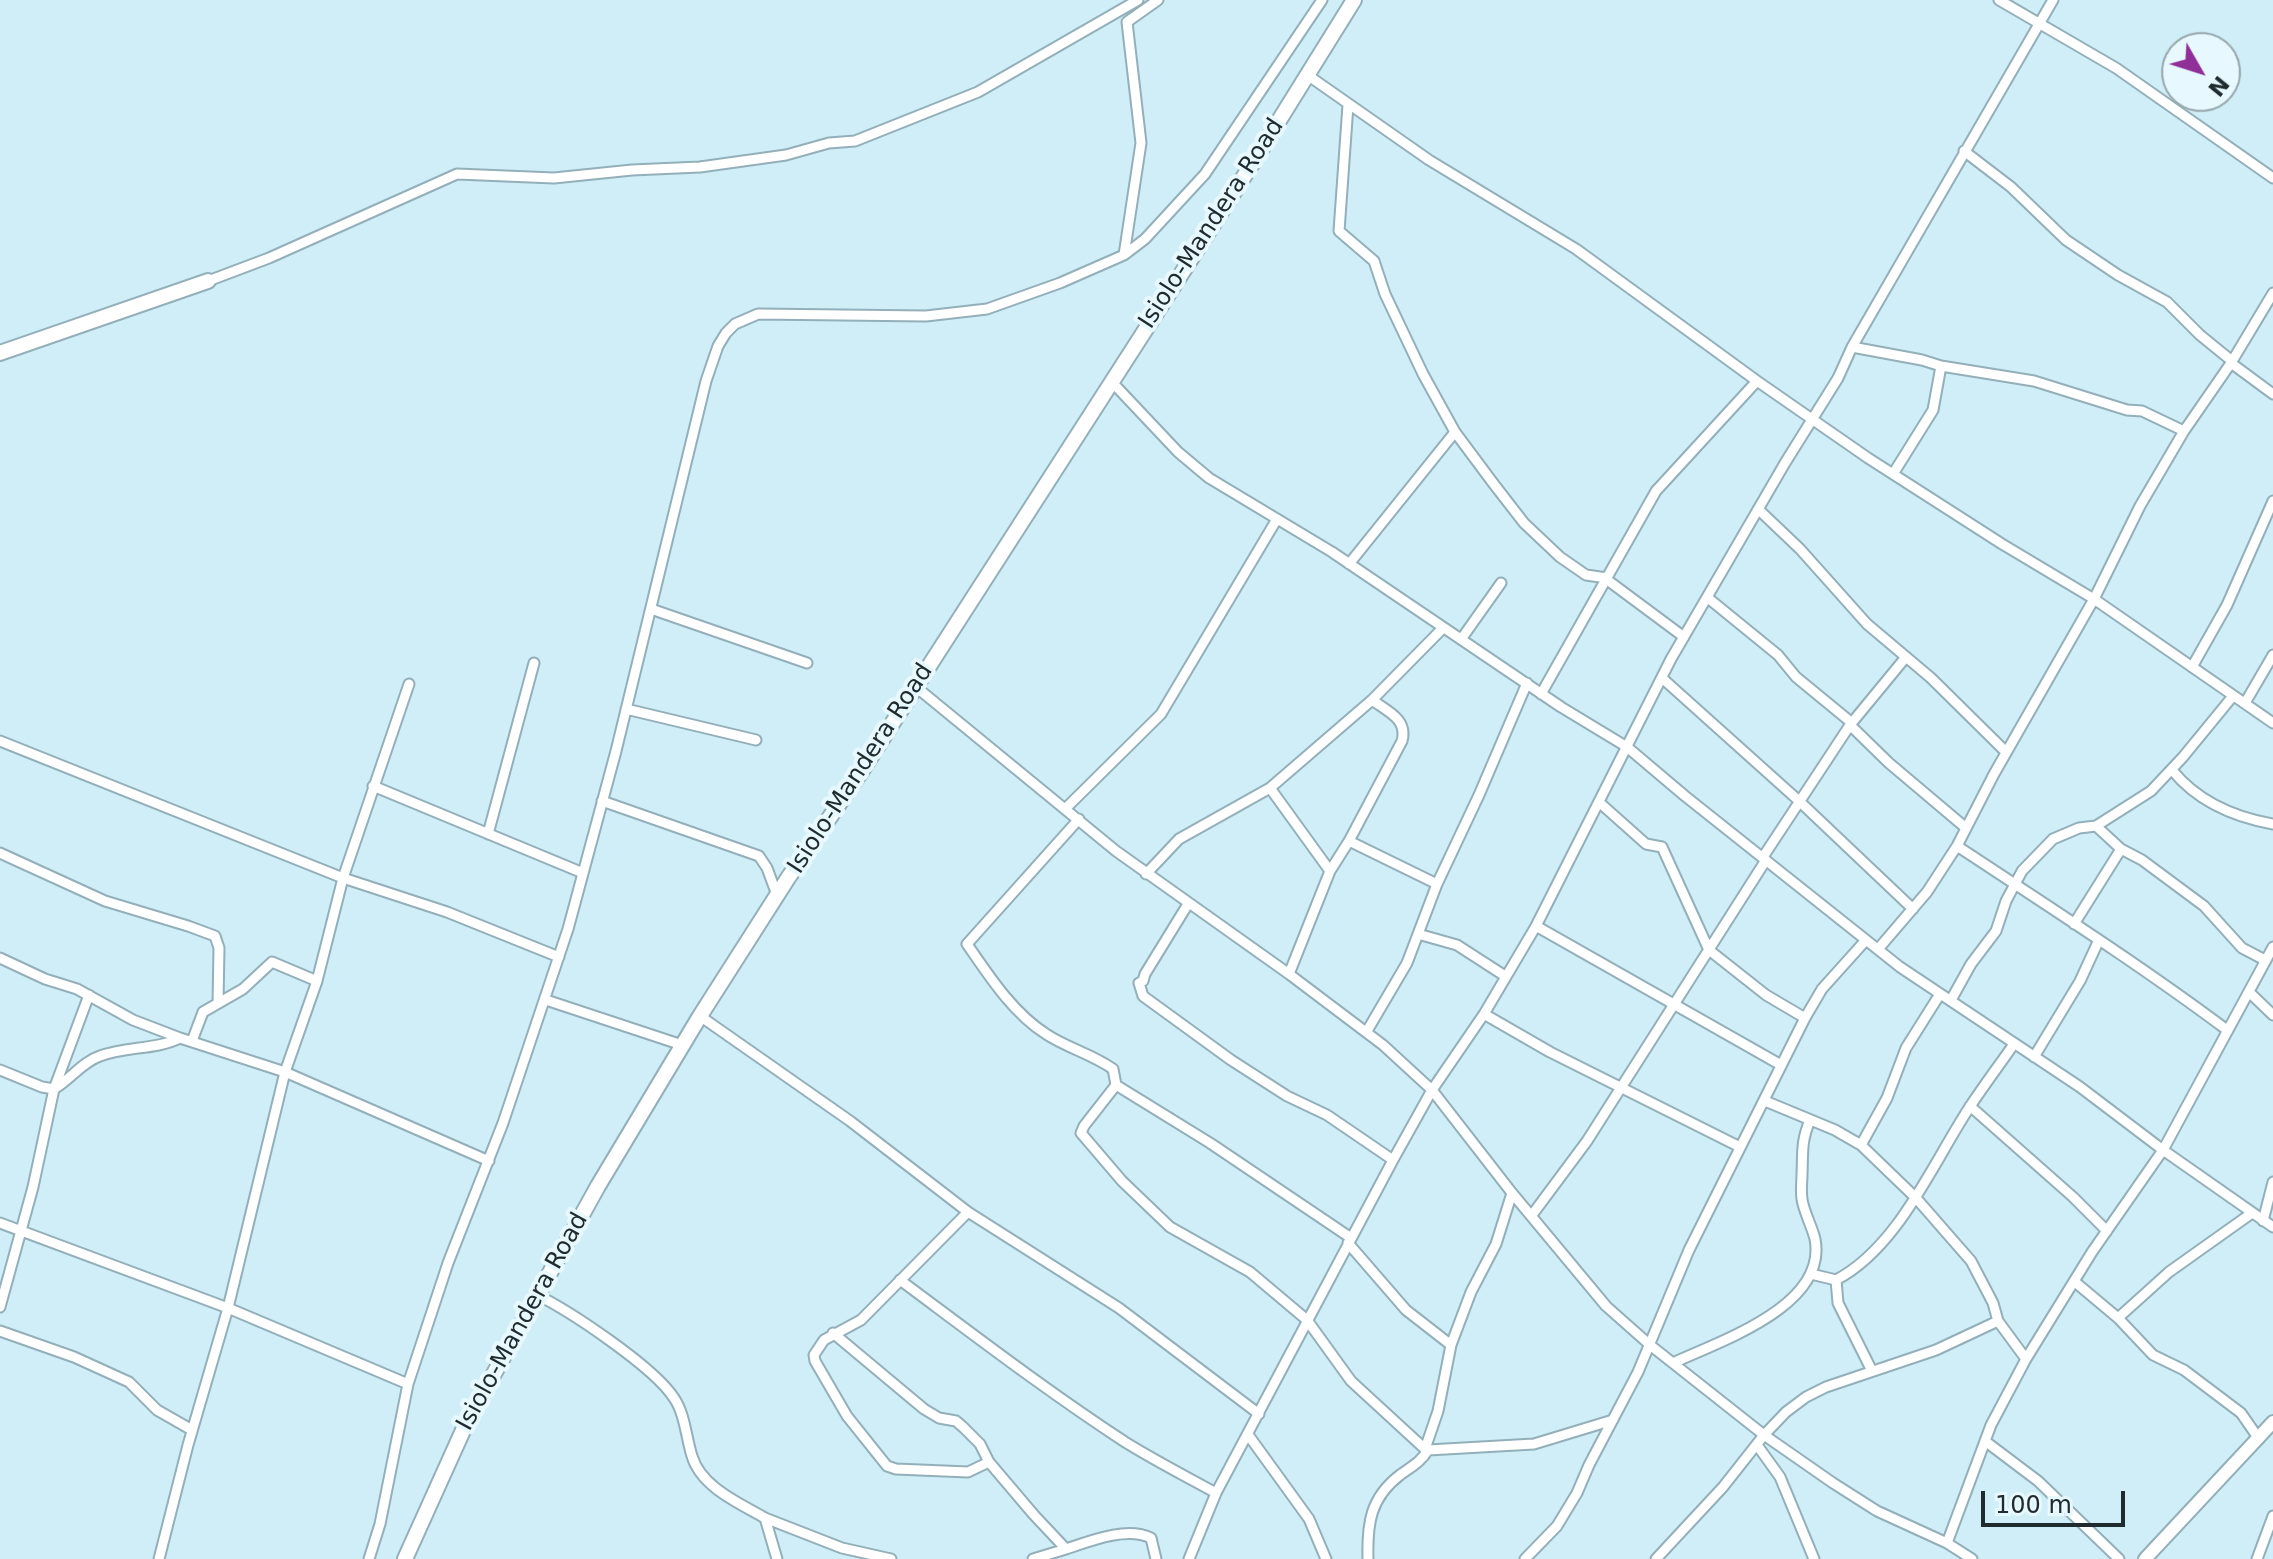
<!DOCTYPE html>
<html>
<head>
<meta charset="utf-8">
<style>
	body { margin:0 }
	#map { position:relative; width:2273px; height:1559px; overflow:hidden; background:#d0eef8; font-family:"DejaVu Sans",sans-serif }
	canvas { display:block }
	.north { position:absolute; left:2161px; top:32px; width:80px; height:80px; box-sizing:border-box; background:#e7f9ff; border:2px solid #97a7ac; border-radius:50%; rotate:129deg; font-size:22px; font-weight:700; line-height:32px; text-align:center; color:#202b2f }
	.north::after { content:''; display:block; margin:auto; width:28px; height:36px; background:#902f97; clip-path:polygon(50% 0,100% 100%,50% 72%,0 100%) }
	.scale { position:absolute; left:1981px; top:1491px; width:144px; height:36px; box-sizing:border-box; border:4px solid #202b2f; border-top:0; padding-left:10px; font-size:24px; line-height:28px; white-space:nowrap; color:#202b2f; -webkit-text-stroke:6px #e7f9ff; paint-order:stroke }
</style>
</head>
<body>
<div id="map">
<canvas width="2273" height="1559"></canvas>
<div class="north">N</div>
<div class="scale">100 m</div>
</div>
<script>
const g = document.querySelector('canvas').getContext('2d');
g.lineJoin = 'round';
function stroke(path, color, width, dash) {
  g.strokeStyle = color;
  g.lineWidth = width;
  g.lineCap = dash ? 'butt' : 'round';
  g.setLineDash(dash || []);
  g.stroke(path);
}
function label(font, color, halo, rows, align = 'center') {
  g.font = font + ' "DejaVu Sans",sans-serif';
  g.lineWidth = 8;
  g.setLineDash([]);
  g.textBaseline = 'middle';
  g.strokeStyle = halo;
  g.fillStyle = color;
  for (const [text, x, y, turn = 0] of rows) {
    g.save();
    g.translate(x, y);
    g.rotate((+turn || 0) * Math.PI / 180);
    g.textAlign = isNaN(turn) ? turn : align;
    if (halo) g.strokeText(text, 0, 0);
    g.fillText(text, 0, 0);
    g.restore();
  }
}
const minor = new Path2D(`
	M 1999,0 L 2116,68 L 2273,178
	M 1306,74 L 1429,160 L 1576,249 L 1757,381 L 1868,458 L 2002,544 L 2094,599 L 2273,723
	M 1348,105 L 1339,231 L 1374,261 L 1385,294 L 1423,374 L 1455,432 L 1493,483 L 1524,523 L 1560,557 L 1586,575 L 1607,578
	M 1964,151 L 2011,187 L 2066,240 L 2118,275 L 2167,302 L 2200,335 L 2232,361
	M 1124,255 L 1141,143 L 1127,22 L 1158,0
	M 208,281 L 269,258 L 457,174 L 554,178 L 632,170 L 700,167 L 786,155 L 829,143 L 855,141 L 978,92 L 1138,0
	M 1852,347 L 1922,360 L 1941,366 L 2034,381 L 2127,410 L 2142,411 L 2184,431
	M 2231,363 L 2273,394
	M 1111,381 L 1178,452 L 1209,478 L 1332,552 L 1561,707 L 1627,747 L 1685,796 L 1900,967 L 2080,1087 L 2163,1150 L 2273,1227
	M 1893,474 L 1933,410 L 1941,366
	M 1758,509 L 1800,549 L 1867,624 L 1931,678 L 2006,752
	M 1349,564 L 1455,432
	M 1606,579 L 1684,637
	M 1708,598 L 1778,655 L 1796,677 L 1852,723
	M 651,609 L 807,663
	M 1462,638 L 1501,583
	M 2192,667 L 2227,605 L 2273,501
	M 1662,678 L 1798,800 L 1913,909
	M 409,684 L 343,878 L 317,981 L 285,1072 L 489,1161
	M 916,687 L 1116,851 L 1289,974 L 1383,1045 L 1432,1090 L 1512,1193 L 1606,1306 L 1650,1345 L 1764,1435 L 1833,1483 L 1877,1511 L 1947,1543 L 1972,1559
	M 1541,694 L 1656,491 L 1757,381
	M 2245,703 L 2273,655
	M 626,709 L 756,740
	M 1850,725 L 1889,763 L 1966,828
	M 0,741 L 343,878 L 447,912 L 559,957
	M 2172,770 C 2198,802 2233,817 2273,824
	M 373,786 L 583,873
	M 1270,788 L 1330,871
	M 602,801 L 759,856 L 767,868 L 777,895
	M 1600,803 L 1646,844 L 1662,847 L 1709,950 L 1766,995 L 1805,1018
	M 1066,808 L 1161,714 L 1277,519
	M 1079,819 L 967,944 C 989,976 1013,1013 1046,1034 C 1067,1048 1092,1054 1113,1069 L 1116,1085 L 1084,1126 L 1081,1133 L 1122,1181 L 1170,1227 L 1250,1272 L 1307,1320 L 1351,1381 L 1425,1449
	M 2096,826 L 2151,791 L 2183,757 L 2233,696
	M 488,834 L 534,663
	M 1349,841 L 1437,884
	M 1957,846 C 2048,906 2140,965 2227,1030
	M 0,853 L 105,901 L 188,926 L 215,936 L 219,948 L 218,1003
	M 1763,857 L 1850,725 L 1906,657
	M 1146,874 L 1179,839 L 1270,788 L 1372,700 L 1443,628
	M 1188,904 L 1145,974 L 1143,981 L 1139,983 L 1143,996 L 1231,1060 L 1287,1096 L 1327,1115 L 1393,1160
	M 2074,924 L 2121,849
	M 1536,926 L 1781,1065
	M 1418,934 L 1457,945 L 1505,976
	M 1879,948 L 1927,892 L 1957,846 L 1994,774 L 2094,599 L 2140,506 L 2184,431 L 2231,363 L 2273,293
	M 0,958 L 45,979 L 77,989 L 133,1020 L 180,1038
	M 1289,974 L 1330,871 L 1349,841 L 1402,741 C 1408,719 1387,711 1372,700
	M 2249,992 L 2273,1015
	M 546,1000 L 682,1045
	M 1951,1000 L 1971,964 L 1996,931 L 2006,901 L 2022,871 L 2053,839 L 2079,828 L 2096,826 L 2121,849 L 2142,860 L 2204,906 L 2242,948 L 2265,960
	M 1484,1014 L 1550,1052 L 1740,1147
	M 700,1016 L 850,1121 L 968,1212 L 1119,1308 L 1259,1414
	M 1367,1031 L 1407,963 L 1437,884 L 1479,795 L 1527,683
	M 192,1041 L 203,1012 L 243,989 L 272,962 L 317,981
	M 2034,1057 L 2080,981 L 2098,942
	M 0,1070 L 42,1087 L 54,1089 C 70,1080 82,1062 100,1056 C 126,1046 156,1050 180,1038 L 285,1072 L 228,1308 L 408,1384
	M 1116,1085 L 1210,1143 L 1351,1238
	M 1765,1101 L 1835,1130 L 1861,1145 L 1916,1198 L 1971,1261 L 1993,1303 L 1998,1321 L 2026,1359
	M 1970,1106 L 2073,1197 L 2107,1231
	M 1861,1145 L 1887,1098 L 1906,1048 L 1940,994
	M 968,1212 L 861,1320 L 824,1340 L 814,1355 L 815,1361 L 847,1416 L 887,1466 L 896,1469 L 968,1472 L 989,1462
	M 1532,1215 L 1587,1141 L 1766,860
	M 2263,1221 L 2273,1182
	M 0,1223 L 228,1308 L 188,1445 L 159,1559
	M 1348,1243 L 1406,1310 L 1451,1345
	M 1811,1274 L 1836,1280 C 1899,1247 1933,1162 1971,1105 C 1985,1084 2000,1064 2014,1044
	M 900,1280 C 974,1335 1047,1391 1125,1442 C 1154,1460 1185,1476 1216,1493
	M 1836,1280 L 1838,1303 L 1872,1371
	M 2075,1282 L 2118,1318 L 2153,1355 L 2184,1370 L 2241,1413 L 2259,1439
	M 537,1295 C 570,1311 654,1367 674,1398 C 685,1414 686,1437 692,1456 C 701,1487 739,1503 765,1518 L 777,1559
	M 0,1307 L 33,1187 L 54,1089 L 89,995
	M 2118,1318 L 2169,1272 L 2252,1213
	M 0,1331 L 74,1357 L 129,1382 L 157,1410 L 192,1430
	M 833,1333 L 924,1409 L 939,1418 L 956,1421 L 963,1427 L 980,1444 L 989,1462 L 1034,1515 L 1066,1549 C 1090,1541 1127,1526 1151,1538 L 1156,1559
	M 1673,1363 C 1720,1341 1828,1306 1815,1239 C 1812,1227 1806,1216 1803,1204 C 1800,1194 1802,1184 1802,1174 C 1803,1151 1801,1142 1810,1120
	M 1249,1436 L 1309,1519 L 1326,1559
	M 1985,1441 L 2038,1481 L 2119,1559
	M 1757,1445 L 1780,1477 L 1814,1559
	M 1428,1450 L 1534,1444 L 1613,1420
	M 765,1518 L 842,1548 L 891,1559
	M 1947,1543 L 1991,1425 L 2026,1359 L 2092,1252 L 2163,1150 L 2273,947
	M 369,1559 L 380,1524 L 408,1384 L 448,1263 L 503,1123 L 568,929 L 616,751 L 706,381 L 718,346 L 726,333 L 735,324 L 758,314 L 926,316 L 987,309 L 1060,283 L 1124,255 L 1145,239 L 1205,174 L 1322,0
	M 1033,1559 L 1066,1549
	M 1189,1559 L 1216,1493 L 1393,1160 L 1432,1090 L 1484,1014 L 1536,926 L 1671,659 L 1785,463 L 1838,378 L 1852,347 L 2053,0
	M 1368,1559 C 1367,1524 1370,1498 1400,1475 C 1411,1467 1421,1462 1428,1450 L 1425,1449 L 1438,1411 L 1451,1345 L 1471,1292 L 1496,1244 L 1512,1193
	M 1525,1559 L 1557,1526 L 1577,1493 L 1589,1465 L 1638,1372 L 1689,1250 L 1805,1018 L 1822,989 L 1866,940
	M 1656,1559 L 1723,1487 L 1764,1435 L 1786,1412 L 1806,1397 L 1826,1387 L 1936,1350 L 1998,1321
	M 2257,1559 L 2273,1516`);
const secondary = new Path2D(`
	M 2145,1559 L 2273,1422`);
const trunk = new Path2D(`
	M 0,353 L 208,281
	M 405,1559 L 465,1426 L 598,1186 L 700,1016 L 788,878 L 861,772 L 1252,164 L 1354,0`);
stroke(minor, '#93afb9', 13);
stroke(secondary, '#93afb9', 16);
stroke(trunk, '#93afb9', 18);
stroke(minor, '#fff', 9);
stroke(secondary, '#fff', 12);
stroke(trunk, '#fff', 14);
label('24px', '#202b2f', '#e7f9ff', [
	["Isiolo-Mandera Road",1212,224,-57],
	["Isiolo-Mandera Road",861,769,-57],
	["Isiolo-Mandera Road",523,1322,-61]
]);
</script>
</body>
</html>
